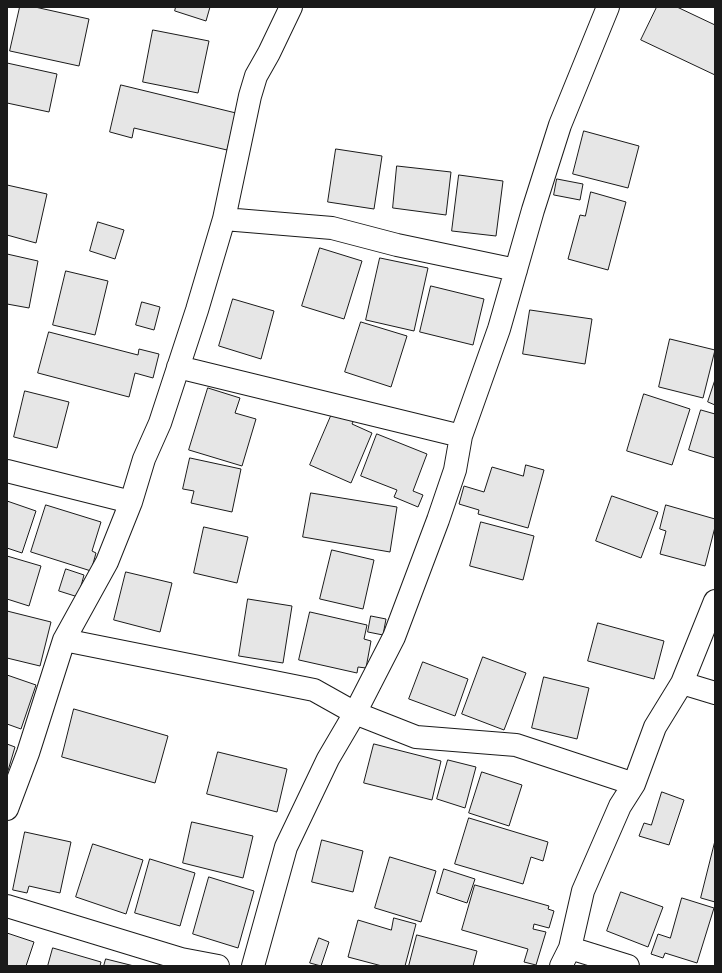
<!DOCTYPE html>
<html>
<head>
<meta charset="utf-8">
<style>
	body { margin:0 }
	#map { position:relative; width:722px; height:973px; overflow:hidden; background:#fff; font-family:"Exo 2",sans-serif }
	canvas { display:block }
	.frame { position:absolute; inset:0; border:8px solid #1a1a1a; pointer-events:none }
</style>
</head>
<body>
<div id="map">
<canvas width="722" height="973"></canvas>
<div class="frame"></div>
</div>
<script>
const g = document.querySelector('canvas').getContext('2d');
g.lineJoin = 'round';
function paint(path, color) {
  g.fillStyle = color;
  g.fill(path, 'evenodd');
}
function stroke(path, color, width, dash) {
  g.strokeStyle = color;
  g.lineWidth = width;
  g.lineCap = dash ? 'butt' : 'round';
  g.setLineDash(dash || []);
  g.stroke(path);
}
const building = new Path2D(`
	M 20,7 L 35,7 L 89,19 L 79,66 L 10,51 Z
	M 176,7 L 210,7 L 206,21 L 175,11 Z
	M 657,7 L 677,7 L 715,25 L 715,75 L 641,40 Z
	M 153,30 L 209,41 L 198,93 L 143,82 Z
	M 7,63 L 57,74 L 49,112 L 7,103 Z
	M 121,85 L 236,113 L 227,150 L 134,128 L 132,138 L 110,132 Z
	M 584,131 L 639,146 L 628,188 L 573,174 Z
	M 336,149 L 382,156 L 374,209 L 328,202 Z
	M 397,166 L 451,172 L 446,215 L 393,208 Z
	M 459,175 L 503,181 L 496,236 L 452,231 Z
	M 557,179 L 583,184 L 580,200 L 554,195 Z
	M 7,185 L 47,194 L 36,243 L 7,235 Z
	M 591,192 L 626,202 L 608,270 L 568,259 L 580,215 L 585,216 Z
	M 98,222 L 124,230 L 115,259 L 90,251 Z
	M 320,248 L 362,261 L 344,319 L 302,306 Z
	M 7,254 L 38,261 L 29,308 L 7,304 Z
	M 380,258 L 428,268 L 414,331 L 366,320 Z
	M 66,271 L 108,281 L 95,335 L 53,325 Z
	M 431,286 L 484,299 L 473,345 L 420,332 Z
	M 233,299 L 274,311 L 261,359 L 219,346 Z
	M 142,302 L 160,307 L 154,330 L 136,325 Z
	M 530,310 L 592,319 L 585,364 L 523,354 Z
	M 361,322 L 407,336 L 391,387 L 345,372 Z
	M 49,332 L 138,355 L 139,349 L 159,354 L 153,378 L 135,373 L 129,397 L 38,373 Z
	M 670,339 L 715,350 L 703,398 L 659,387 Z
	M 715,380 L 715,405 L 708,402 Z
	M 208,388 L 240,398 L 235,413 L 256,419 L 242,466 L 189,450 Z
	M 25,391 L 69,402 L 57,448 L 14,437 Z
	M 644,394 L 690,409 L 672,465 L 627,451 Z
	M 334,409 L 355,418 L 352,424 L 372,433 L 351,483 L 310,465 Z
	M 701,410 L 715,414 L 715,458 L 689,450 Z
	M 377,434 L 427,454 L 413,491 L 423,495 L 418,507 L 394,497 L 397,490 L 361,476 Z
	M 190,458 L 241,469 L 232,512 L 191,503 L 194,491 L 183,489 Z
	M 526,465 L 544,470 L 528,528 L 478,514 L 479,510 L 459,504 L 464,486 L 484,492 L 492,467 L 523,476 Z
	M 311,493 L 397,507 L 390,552 L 303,537 Z
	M 612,496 L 658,512 L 641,558 L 596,541 Z
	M 7,501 L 36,511 L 22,553 L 7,548 Z
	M 46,505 L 101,522 L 92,551 L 96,553 L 91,571 L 31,552 Z
	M 666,505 L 715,519 L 715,527 L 705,566 L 660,554 L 666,531 L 660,529 Z
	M 481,522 L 534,536 L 523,580 L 470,566 Z
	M 204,527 L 248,537 L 237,583 L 194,573 Z
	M 332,550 L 374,560 L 363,609 L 320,599 Z
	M 7,556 L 41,566 L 29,606 L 7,599 Z
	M 66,569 L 84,575 L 78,597 L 59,591 Z
	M 126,572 L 172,583 L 160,632 L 114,620 Z
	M 248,599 L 292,606 L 283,663 L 239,656 Z
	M 7,611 L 51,622 L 40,666 L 7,658 Z
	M 310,612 L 367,625 L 364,639 L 371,641 L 366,668 L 358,667 L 357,673 L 299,660 Z
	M 371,616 L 386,619 L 383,635 L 368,632 Z
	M 598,623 L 664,641 L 654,679 L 588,661 Z
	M 483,657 L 526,673 L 504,730 L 462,714 Z
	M 423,662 L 468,679 L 455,716 L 409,699 Z
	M 7,675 L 36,685 L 21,729 L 7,724 Z
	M 544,677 L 589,688 L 577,739 L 532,728 Z
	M 74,709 L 168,736 L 155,783 L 62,757 Z
	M 7,744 L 15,747 L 7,774 Z
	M 374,744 L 441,761 L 432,800 L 364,783 Z
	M 218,752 L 287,769 L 277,812 L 207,794 Z
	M 448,760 L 476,767 L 465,808 L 437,799 Z
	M 482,772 L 522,785 L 509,826 L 469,813 Z
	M 662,792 L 684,800 L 669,845 L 639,836 L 644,823 L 651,825 Z
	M 469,818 L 548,842 L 543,861 L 531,857 L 523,884 L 455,864 Z
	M 192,822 L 253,836 L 243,878 L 183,863 Z
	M 25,832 L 71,842 L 60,893 L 29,886 L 27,893 L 13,890 Z
	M 322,840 L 363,851 L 353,892 L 312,882 Z
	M 715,841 L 715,902 L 701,898 Z
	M 93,844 L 143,860 L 126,914 L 76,897 Z
	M 390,857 L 436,871 L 421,922 L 375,908 Z
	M 150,859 L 195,873 L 180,926 L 135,913 Z
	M 444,869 L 475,879 L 467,903 L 437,893 Z
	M 209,877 L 254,891 L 238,948 L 193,934 Z
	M 475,885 L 549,906 L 548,909 L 554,911 L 549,928 L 534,924 L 533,929 L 546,932 L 536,965 L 524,962 L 528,949 L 462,930 Z
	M 621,892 L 663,907 L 648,947 L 607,931 Z
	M 682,898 L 714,908 L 697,963 L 665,953 L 663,958 L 651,954 L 658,934 L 670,938 Z
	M 394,918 L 416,924 L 405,966 L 382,966 L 348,957 L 358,920 L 391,930 Z
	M 7,933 L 34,942 L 26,966 L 7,966 Z
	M 417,935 L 477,951 L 473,966 L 409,966 Z
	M 319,938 L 329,942 L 321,966 L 310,963 Z
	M 53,948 L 101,962 L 100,966 L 48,966 Z
	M 106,959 L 134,966 L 104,966 Z`);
paint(building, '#e6e6e6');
stroke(building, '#1a1a1a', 1);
const minor = new Path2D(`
	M 224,219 L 332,228 L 397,245 L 516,270
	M 178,367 L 461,436
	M 7,471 L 131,502
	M 64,640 L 314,690 L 355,713 L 416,737 L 516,745 L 634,784
	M 682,683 L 715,693
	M 7,809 L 28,753 L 64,640 L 107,562 L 131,502 L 144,459 L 160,423 L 197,310 L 224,219 L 250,96 L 256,76 L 269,53 L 291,7
	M 7,906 L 181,959 L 218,966
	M 570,948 L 628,966
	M 253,966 L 286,847 L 328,759 L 355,713 L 394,637 L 438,520 L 455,470 L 461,436 L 499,329 L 533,210 L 560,125 L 608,7
	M 561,966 L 570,948 L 583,891 L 620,806 L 634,784 L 655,727 L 682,683 L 715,601`);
stroke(minor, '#1a1a1a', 24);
stroke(minor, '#fff', 22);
</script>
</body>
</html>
